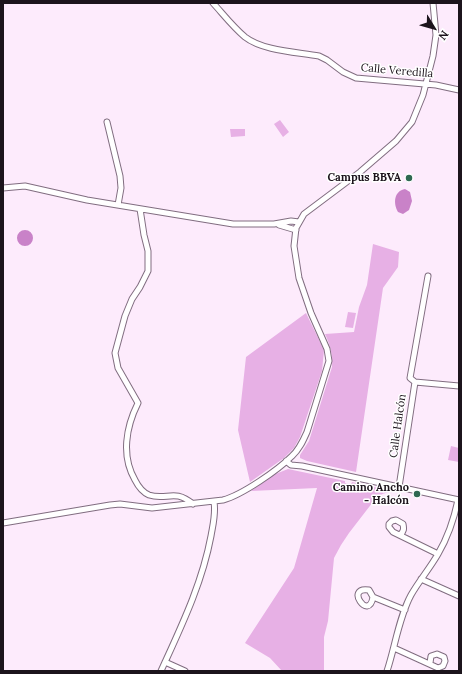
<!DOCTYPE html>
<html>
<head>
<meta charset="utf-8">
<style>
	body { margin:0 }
	#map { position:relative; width:462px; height:674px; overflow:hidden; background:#fdebfc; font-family:Lora,serif }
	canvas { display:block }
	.frame { position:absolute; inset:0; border:4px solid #1c141c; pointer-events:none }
	.north { position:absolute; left:414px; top:8px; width:40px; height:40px; -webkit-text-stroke:3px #fff; paint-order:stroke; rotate:127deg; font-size:11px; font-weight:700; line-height:16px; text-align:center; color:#1c141c }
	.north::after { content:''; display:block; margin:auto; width:14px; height:18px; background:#1c141c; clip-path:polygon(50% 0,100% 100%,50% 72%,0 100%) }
</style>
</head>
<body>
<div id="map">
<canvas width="462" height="674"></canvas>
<div class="frame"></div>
<div class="north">N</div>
</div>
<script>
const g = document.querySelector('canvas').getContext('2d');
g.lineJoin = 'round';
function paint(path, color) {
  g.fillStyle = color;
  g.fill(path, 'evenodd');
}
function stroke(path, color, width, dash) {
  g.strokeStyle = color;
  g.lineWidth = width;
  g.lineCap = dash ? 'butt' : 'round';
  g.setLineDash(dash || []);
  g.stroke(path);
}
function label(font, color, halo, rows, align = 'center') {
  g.font = font + ' Lora,serif';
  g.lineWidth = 3;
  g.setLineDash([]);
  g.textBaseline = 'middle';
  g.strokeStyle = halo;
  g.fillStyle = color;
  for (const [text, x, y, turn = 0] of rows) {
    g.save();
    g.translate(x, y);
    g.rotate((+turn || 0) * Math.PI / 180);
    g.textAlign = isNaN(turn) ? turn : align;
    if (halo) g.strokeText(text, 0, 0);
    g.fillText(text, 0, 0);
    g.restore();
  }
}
paint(new Path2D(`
	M 280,120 L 289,132 L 283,137 L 274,124 Z
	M 230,129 L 245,129 L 245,136 L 231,137 Z
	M 373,244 L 399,252 L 398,267 L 383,288 L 356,472 L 307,461 L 300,458 L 300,455 L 309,441 L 332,367 C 333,355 330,345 325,334 L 354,332 L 359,307 L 367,285 Z
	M 348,312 L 356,313 L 353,328 L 345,327 Z
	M 306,313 L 324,350 L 322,371 L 300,437 L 294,448 L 284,458 L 250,482 L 238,430 L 246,357 Z
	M 451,446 L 459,448 L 459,462 L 448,460 Z
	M 288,469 L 345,481 L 345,483 L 351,484 L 352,482 L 395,492 C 387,492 382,493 376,498 L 349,533 L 341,545 L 334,558 L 328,621 L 324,637 L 324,671 L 282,671 L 270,658 L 245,643 L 294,568 L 317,488 L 251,491 L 273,475 Z`), '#e7b0e5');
paint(new Path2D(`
	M 405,189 L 410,192 L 412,201 L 409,210 L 403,214 L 398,212 C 393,203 394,191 405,189 Z
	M17 238a8 8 0 1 1 16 0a8 8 0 1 1-16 0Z`), '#c982c8');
const minor = new Path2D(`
	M 213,3 C 223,14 233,27 245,37 C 263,51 297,52 319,56 L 327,60 L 343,72 L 356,78 L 436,85 L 459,90
	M 107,122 L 120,176 L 121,188 L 118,205
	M 3,188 L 25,186 L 87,200 L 233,224 L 274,224 L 291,221 L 299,222
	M 140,209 L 144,235 L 148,251 L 148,271 L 140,287 L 132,299 L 125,316 L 115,353 L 118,368 L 138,403 C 126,427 121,456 135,480 C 138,486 142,492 149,495 C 167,501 174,488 193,504
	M 279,225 L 296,230
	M 415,382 L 459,386
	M 286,461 L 291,465 L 302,466 L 459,500
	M 399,487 L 415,382 L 410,378 L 428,276
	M 3,523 L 110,505 L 120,504 L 152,508 L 223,500 C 242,495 278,470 292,456 C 299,450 303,441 307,432 L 329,361 L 327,349 L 311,313 L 299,278 L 294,246 L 296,228 L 304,214 L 360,172 L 396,141 L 412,122 L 423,95 L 433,56 L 436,35 L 433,3
	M 400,535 C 404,531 404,529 403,524 L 396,520 L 392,521 L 389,524 L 389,527 L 393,532 L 438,554
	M 421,579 L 459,596
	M 373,597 C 369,622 344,586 369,590 L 373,597 L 405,610
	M 394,648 L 438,668 L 443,666 L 445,661 L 444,657 L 437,654 L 431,656 L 430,663
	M 165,662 L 185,671
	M 161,671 C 181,627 202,584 211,536 C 213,524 216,514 214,502
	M 387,671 C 395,647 399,617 411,595 C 419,581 430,568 438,554 C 448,537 454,519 458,500`);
stroke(minor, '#816d80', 7);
stroke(minor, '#fff', 5);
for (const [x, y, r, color] of [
	[409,178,4,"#2e6851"],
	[417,494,4,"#2e6851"]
]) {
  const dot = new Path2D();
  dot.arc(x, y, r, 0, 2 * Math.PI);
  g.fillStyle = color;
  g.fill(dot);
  stroke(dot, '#fff', 1.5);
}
label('11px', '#1c141c', '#fff', [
	["Calle Veredilla",397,71,5],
	["Calle Halcón",398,426,-82]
]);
label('bold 11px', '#1c141c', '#fff', [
	["Campus BBVA",401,178],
	["Camino Ancho",409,488],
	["- Halcón",409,501]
], 'right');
</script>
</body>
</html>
